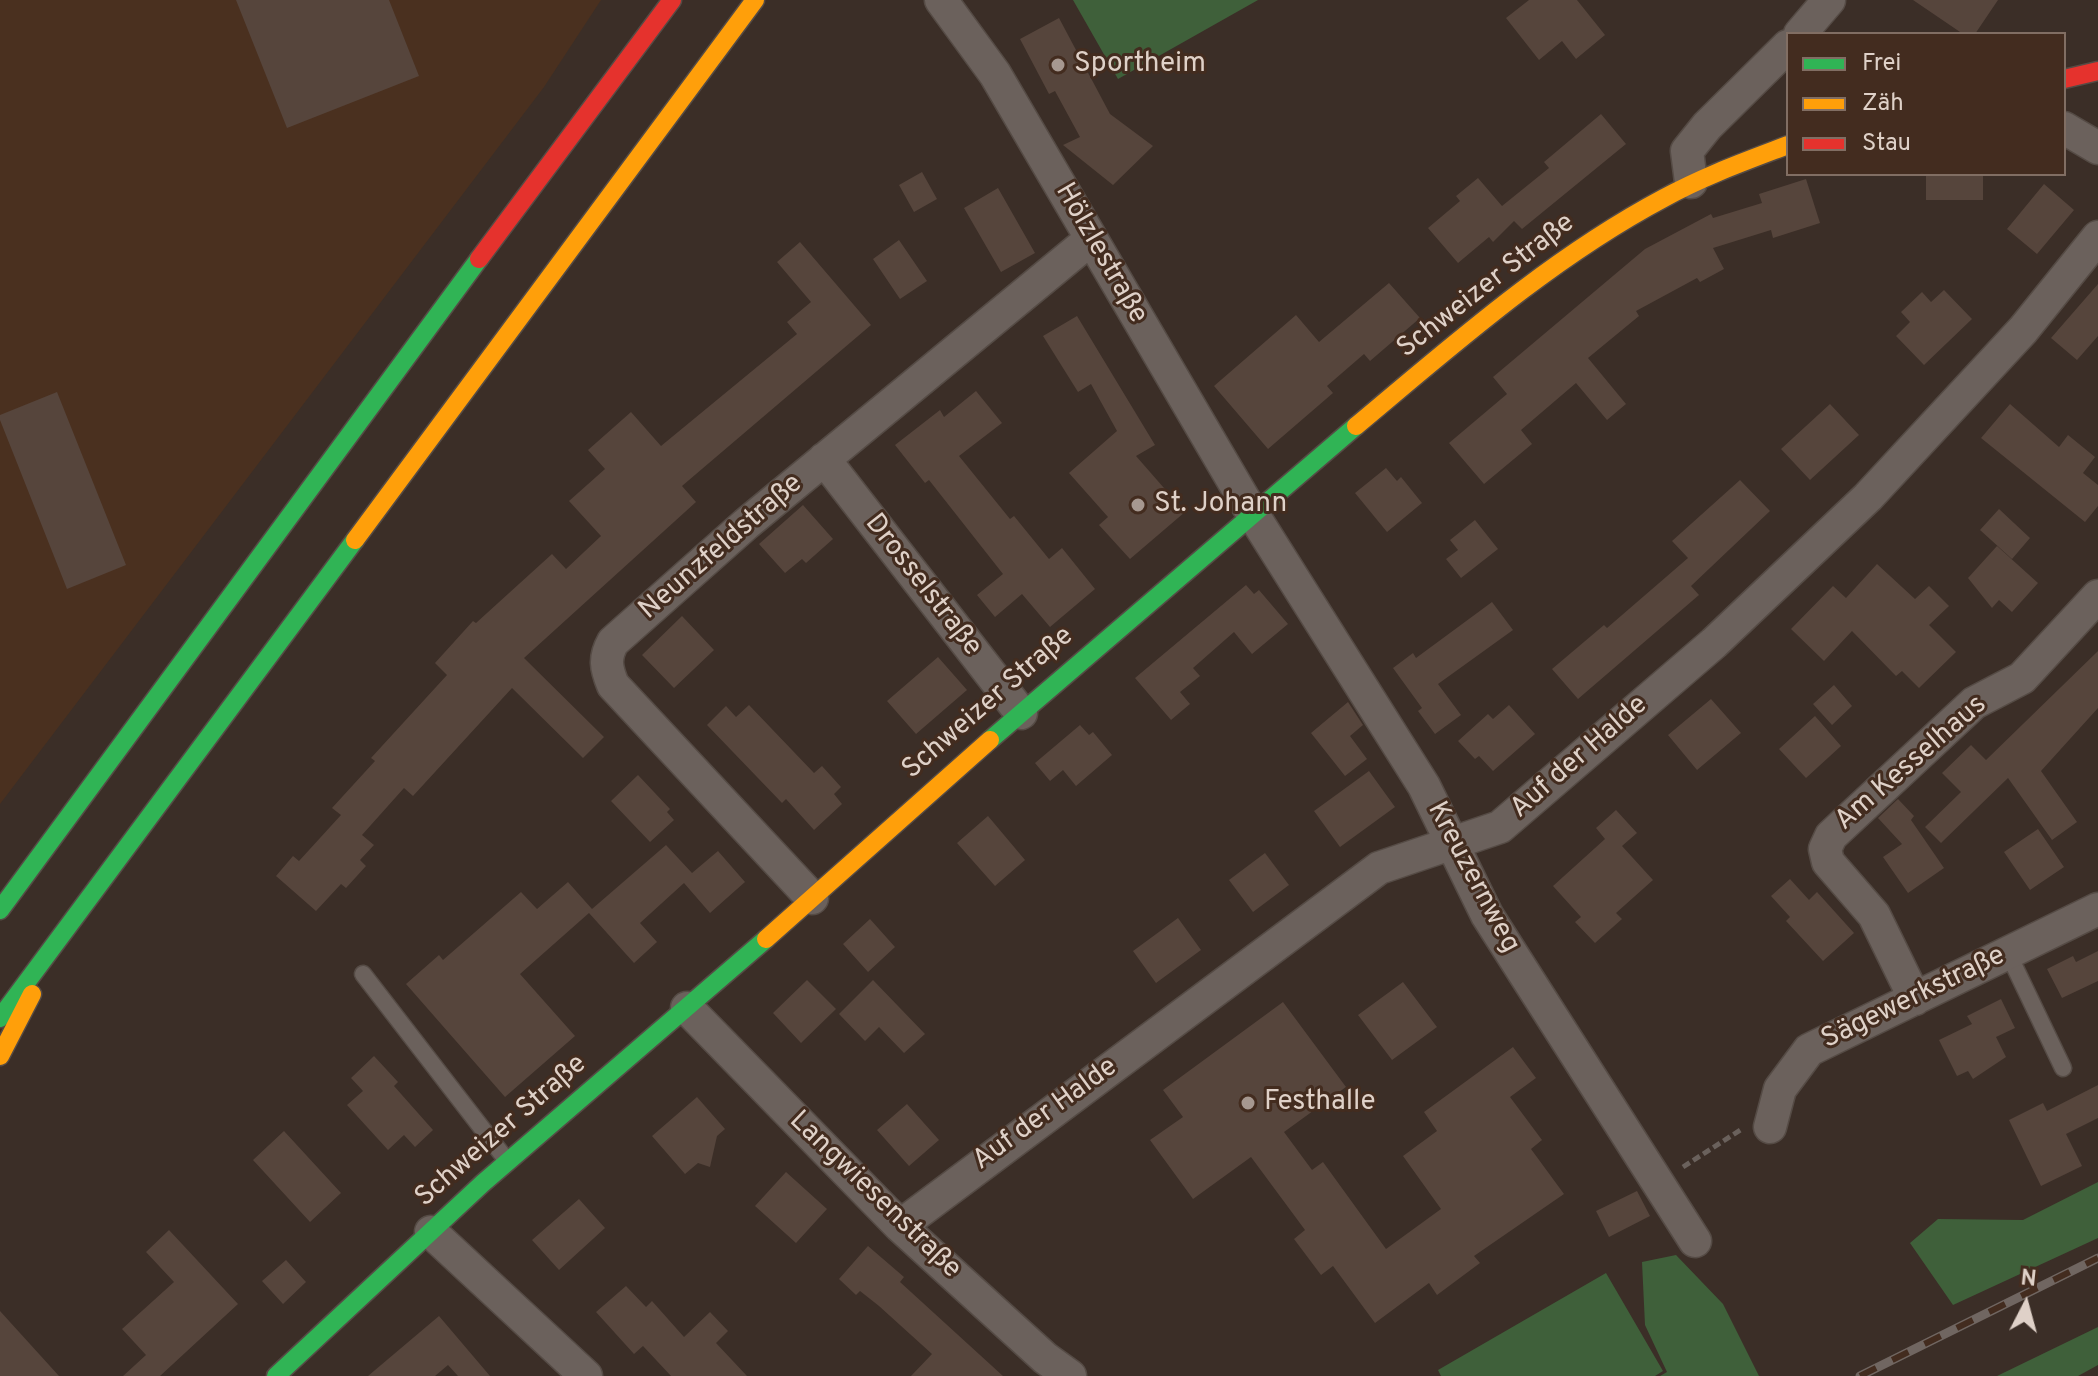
<!DOCTYPE html>
<html>
<head>
<meta charset="utf-8">
<style>
	body { margin:0 }
	#map { position:relative; width:2098px; height:1376px; overflow:hidden; background:#3b2e27; font-family:Overpass,sans-serif }
	canvas { display:block }
	.legend { position:absolute; left:1786px; top:32px; width:280px; height:144px; box-sizing:border-box; background:#432c1f; border:2px solid #816e63; margin:0; padding:10px 14px; list-style:none; font-size:24px; color:#dfd1c8 }
	.legend li { display:flex; align-items:center; gap:16px; height:40px }
	.legend b { width:40px; border:2px solid #816e63 }
	.north { position:absolute; left:1986px; top:1264px; width:80px; height:80px; -webkit-text-stroke:6px #432c1f; paint-order:stroke; rotate:6deg; font-size:22px; font-weight:700; line-height:32px; text-align:center; color:#dfd1c8 }
	.north::after { content:''; display:block; margin:auto; width:28px; height:36px; background:#dfd1c8; clip-path:polygon(50% 0,100% 100%,50% 72%,0 100%) }
</style>
</head>
<body>
<div id="map">
<canvas width="2098" height="1376"></canvas>
<ul class="legend">
<li><b style="height:10px;background:#30b455"></b>Frei</li>
<li><b style="height:10px;background:#ff9f0a"></b>Zäh</li>
<li><b style="height:10px;background:#e5322d"></b>Stau</li>
</ul>
<div class="north">N</div>
</div>
<script>
const g = document.querySelector('canvas').getContext('2d');
g.lineJoin = 'round';
function paint(path, color) {
  g.fillStyle = color;
  g.fill(path, 'evenodd');
}
function stroke(path, color, width, dash) {
  g.strokeStyle = color;
  g.lineWidth = width;
  g.lineCap = dash ? 'butt' : 'round';
  g.setLineDash(dash || []);
  g.stroke(path);
}
function label(font, color, halo, rows, align = 'center') {
  g.font = font + ' Overpass,sans-serif';
  g.lineWidth = 6;
  g.setLineDash([]);
  g.textBaseline = 'middle';
  g.strokeStyle = halo;
  g.fillStyle = color;
  for (const [text, x, y, turn = 0] of rows) {
    g.save();
    g.translate(x, y);
    g.rotate((+turn || 0) * Math.PI / 180);
    g.textAlign = isNaN(turn) ? turn : align;
    if (halo) g.strokeText(text, 0, 0);
    g.fillText(text, 0, 0);
    g.restore();
  }
}
paint(new Path2D(`
	M 0,0 L 601,0 L 544,87 L 0,804 Z`), '#4a301f');
paint(new Path2D(`
	M 1073,0 L 1258,0 L 1118,79 Z
	M 2098,1182 L 2098,1238 L 1953,1305 L 1910,1243 L 1938,1219 L 2023,1220 Z
	M 1676,1255 L 1723,1304 L 1759,1376 L 1660,1376 L 1667,1372 L 1645,1325 L 1642,1262 Z
	M 1606,1273 L 1663,1371 L 1655,1376 L 1441,1376 L 1438,1370 Z
	M 2098,1327 L 2098,1365 L 2078,1376 L 1997,1376 Z`), '#3f603a');
paint(new Path2D(`
	M 236,0 L 389,0 L 419,76 L 287,128 Z
	M 1529,0 L 1577,0 L 1605,35 L 1576,59 L 1562,41 L 1539,60 L 1506,18 Z
	M 1913,0 L 1998,0 L 1975,34 L 1963,34 Z
	M 1059,18 L 1110,114 L 1153,146 L 1113,185 L 1063,145 L 1080,137 L 1055,91 L 1049,94 L 1020,39 Z
	M 1601,114 L 1626,144 L 1522,229 L 1514,221 L 1493,242 L 1489,237 L 1458,263 L 1428,228 L 1460,201 L 1456,196 L 1478,178 L 1502,206 L 1549,168 L 1544,162 Z
	M 922,172 L 937,199 L 914,212 L 899,185 Z
	M 1926,174 L 1983,174 L 1983,200 L 1926,200 Z
	M 1806,179 L 1820,223 L 1773,238 L 1771,230 L 1713,248 L 1724,269 L 1700,282 L 1697,278 L 1636,311 L 1639,316 L 1588,358 L 1626,404 L 1607,420 L 1576,383 L 1521,430 L 1532,444 L 1484,484 L 1449,443 L 1507,394 L 1493,377 L 1645,249 L 1711,214 L 1713,218 L 1762,203 L 1759,194 Z
	M 2044,184 L 2074,210 L 2037,254 L 2007,229 Z
	M 998,188 L 1035,253 L 1001,272 L 964,208 Z
	M 899,240 L 927,281 L 900,299 L 873,259 Z
	M 800,242 L 871,325 L 682,486 L 696,502 L 524,658 L 604,737 L 583,758 L 512,688 L 413,796 L 404,788 L 362,835 L 374,845 L 360,860 L 366,866 L 346,888 L 341,884 L 316,911 L 276,876 L 293,856 L 299,861 L 341,815 L 332,808 L 375,761 L 371,758 L 447,675 L 435,663 L 473,621 L 476,623 L 552,554 L 566,569 L 601,536 L 569,501 L 605,469 L 588,450 L 631,412 L 661,446 L 797,334 L 787,322 L 811,302 L 777,262 Z
	M 1389,283 L 1420,318 L 1370,361 L 1364,354 L 1327,386 L 1333,393 L 1268,449 L 1214,386 L 1296,315 L 1319,342 Z
	M 2098,284 L 2098,336 L 2077,360 L 2051,338 Z
	M 1944,290 L 1972,319 L 1924,365 L 1896,336 L 1910,322 L 1901,312 L 1922,292 L 1931,302 Z
	M 1077,316 L 1155,445 L 1136,456 L 1185,512 L 1130,559 L 1099,525 L 1108,517 L 1069,473 L 1117,431 L 1091,384 L 1078,392 L 1043,336 Z
	M 976,391 L 1002,423 L 959,456 L 1010,519 L 1014,516 L 1049,559 L 1062,548 L 1095,589 L 1050,627 L 1022,594 L 995,617 L 977,595 L 1003,574 L 929,480 L 925,483 L 895,445 L 940,410 L 944,417 Z
	M 57,392 L 126,565 L 67,589 L 0,420 L 0,415 Z
	M 1830,404 L 1859,435 L 1810,480 L 1781,449 Z
	M 2010,404 L 2059,447 L 2068,435 L 2095,457 L 2083,473 L 2098,485 L 2098,506 L 2085,522 L 1981,438 Z
	M 1386,468 L 1397,481 L 1401,477 L 1422,503 L 1387,532 L 1355,493 Z
	M 1740,480 L 1770,511 L 1691,586 L 1699,595 L 1578,699 L 1552,669 L 1604,625 L 1607,628 L 1688,558 L 1672,541 Z
	M 803,505 L 833,539 L 806,563 L 802,559 L 785,573 L 759,544 Z
	M 1999,509 L 2030,538 L 2012,559 L 1980,530 Z
	M 1475,520 L 1498,549 L 1461,578 L 1446,559 L 1458,550 L 1450,540 Z
	M 1997,546 L 2038,583 L 2012,612 L 1999,600 L 1992,608 L 1968,578 Z
	M 1877,564 L 1915,599 L 1929,586 L 1949,606 L 1929,625 L 1956,652 L 1919,688 L 1902,671 L 1896,676 L 1852,631 L 1824,661 L 1791,629 L 1833,586 L 1846,598 Z
	M 1246,585 L 1254,594 L 1259,590 L 1288,624 L 1252,654 L 1234,632 L 1193,668 L 1200,676 L 1180,692 L 1190,704 L 1171,720 L 1135,678 Z
	M 1492,602 L 1513,630 L 1438,684 L 1461,715 L 1435,734 L 1418,711 L 1422,708 L 1393,668 L 1413,653 L 1416,658 Z
	M 682,616 L 714,650 L 674,688 L 642,655 Z
	M 2098,651 L 2098,708 L 2041,771 L 2077,822 L 2052,840 L 2008,778 L 1941,843 L 1925,827 L 1961,792 L 1942,773 L 1971,745 L 1986,760 Z
	M 938,657 L 967,690 L 916,734 L 887,701 Z
	M 1834,685 L 1852,706 L 1832,725 L 1813,704 Z
	M 1711,699 L 1741,733 L 1697,770 L 1668,735 Z
	M 1348,702 L 1363,725 L 1350,736 L 1367,759 L 1345,776 L 1311,733 Z
	M 749,705 L 814,773 L 822,766 L 841,787 L 834,794 L 842,804 L 814,830 L 786,799 L 782,803 L 707,725 L 726,706 L 736,717 Z
	M 1509,705 L 1535,734 L 1493,771 L 1479,756 L 1475,759 L 1458,741 L 1488,714 L 1493,719 Z
	M 1815,716 L 1841,746 L 1806,778 L 1779,749 Z
	M 1080,725 L 1089,735 L 1093,732 L 1112,755 L 1076,786 L 1063,770 L 1050,781 L 1035,763 Z
	M 1369,771 L 1395,807 L 1340,847 L 1314,811 Z
	M 638,775 L 670,809 L 667,812 L 674,820 L 650,842 L 611,801 Z
	M 1898,799 L 1914,816 L 1911,820 L 1944,868 L 1908,893 L 1883,857 L 1902,844 L 1878,818 Z
	M 1616,810 L 1637,833 L 1622,846 L 1653,880 L 1616,913 L 1622,919 L 1595,943 L 1575,922 L 1581,917 L 1553,886 L 1605,839 L 1596,828 Z
	M 988,816 L 1025,860 L 995,886 L 957,843 Z
	M 2038,829 L 2064,867 L 2030,890 L 2004,852 Z
	M 666,845 L 692,873 L 718,851 L 745,882 L 710,913 L 684,883 L 640,923 L 657,942 L 634,963 L 589,913 L 520,974 L 575,1036 L 505,1097 L 406,984 L 439,955 L 443,960 L 521,892 L 537,909 L 568,882 L 592,909 Z
	M 1265,853 L 1289,885 L 1253,912 L 1229,880 Z
	M 1790,879 L 1809,900 L 1817,892 L 1854,933 L 1823,961 L 1786,921 L 1790,917 L 1771,896 Z
	M 1178,918 L 1201,950 L 1156,983 L 1133,951 Z
	M 870,919 L 895,947 L 868,972 L 843,944 Z
	M 2098,951 L 2098,981 L 2062,998 L 2047,969 L 2073,956 L 2076,962 Z
	M 807,980 L 836,1009 L 801,1043 L 773,1013 Z
	M 873,980 L 925,1034 L 904,1053 L 879,1027 L 865,1041 L 839,1014 Z
	M 1403,982 L 1437,1027 L 1392,1060 L 1358,1015 Z
	M 2001,999 L 2015,1028 L 1996,1037 L 2006,1057 L 1973,1079 L 1968,1071 L 1957,1076 L 1939,1040 L 1972,1024 L 1967,1016 Z
	M 1283,1002 L 1346,1087 L 1284,1132 L 1312,1170 L 1323,1162 L 1386,1249 L 1441,1209 L 1403,1156 L 1437,1131 L 1424,1112 L 1513,1047 L 1536,1078 L 1510,1097 L 1542,1140 L 1531,1149 L 1564,1194 L 1474,1256 L 1480,1263 L 1437,1295 L 1429,1283 L 1375,1323 L 1333,1266 L 1321,1275 L 1294,1239 L 1305,1230 L 1251,1157 L 1193,1199 L 1150,1140 L 1183,1117 L 1163,1090 Z
	M 374,1056 L 398,1082 L 394,1086 L 433,1130 L 415,1147 L 404,1135 L 388,1150 L 347,1105 L 363,1091 L 351,1078 Z
	M 2098,1085 L 2098,1118 L 2066,1134 L 2082,1166 L 2041,1186 L 2009,1120 L 2043,1103 L 2047,1111 Z
	M 697,1097 L 725,1129 L 717,1136 L 710,1167 L 698,1163 L 685,1174 L 652,1136 Z
	M 907,1104 L 939,1140 L 909,1166 L 877,1130 Z
	M 284,1131 L 341,1193 L 310,1222 L 253,1160 Z
	M 786,1172 L 827,1209 L 796,1243 L 755,1206 Z
	M 1637,1191 L 1650,1216 L 1609,1237 L 1596,1211 Z
	M 579,1199 L 605,1228 L 559,1270 L 532,1240 Z
	M 169,1230 L 238,1304 L 160,1376 L 123,1376 L 146,1355 L 122,1329 L 174,1282 L 146,1252 Z
	M 868,1246 L 904,1277 L 900,1282 L 1003,1376 L 911,1376 L 932,1354 L 879,1306 L 860,1291 L 856,1295 L 839,1279 Z
	M 286,1260 L 306,1282 L 283,1304 L 262,1281 Z
	M 626,1286 L 646,1307 L 652,1301 L 684,1337 L 710,1312 L 728,1331 L 716,1343 L 747,1376 L 671,1376 L 643,1346 L 634,1354 L 596,1312 Z
	M 0,1311 L 59,1376 L 0,1376 Z
	M 439,1316 L 490,1376 L 458,1376 L 448,1365 L 435,1376 L 368,1376 Z`), '#56453c');
const lane = new Path2D(`
	M 2008,953 L 2063,1068
	M 363,974 L 508,1162`);
const street = new Path2D(`
	M 941,0 L 995,74 L 1252,513 L 1424,786 L 1487,915 L 1695,1241
	M 1800,34 L 1829,0
	M 2064,128 L 2098,148
	M 1691,182 L 1687,151 L 1707,126 L 1788,46
	M 824,459 L 1021,713
	M 812,898 L 613,685 C 606,668 604,658 613,642 L 746,524 L 1091,239
	M 1915,999 L 1874,915 L 1828,862 L 1825,849 L 1831,836 L 1974,703 L 2022,678 L 2098,596
	M 687,1008 L 900,1226 L 1045,1358 L 1070,1376
	M 1770,1127 L 1780,1089 L 1809,1050 L 2098,909
	M 900,1226 L 1379,868 L 1500,827 L 1714,643 L 1868,497 L 2023,330 L 2098,237
	M 431,1232 L 586,1376`);
const fast = new Path2D(`
	M 990,740 L 1356,426
	M 0,910 L 479,259
	M 0,1018 L 355,540
	M 276,1376 L 483,1183 L 766,939`);
const slow = new Path2D(`
	M 1356,426 C 1453,345 1551,258 1664,198 C 1704,176 1746,161 1788,145
	M 355,540 L 755,0
	M 766,939 L 990,740
	M 0,1056 L 32,994`);
const jam = new Path2D(`
	M 2064,79 L 2098,71
	M 479,259 L 672,0`);
stroke(lane, '#554b45', 19);
stroke(street, '#554b45', 35);
stroke(fast, '#554b45', 21);
stroke(slow, '#554b45', 21);
stroke(jam, '#554b45', 21);
stroke(new Path2D(`
	M 1683,1167 L 1742,1129`), '#6a615c', 5, [8, 4]);
stroke(lane, '#6b615c', 16);
stroke(street, '#6b615c', 32);
stroke(fast, '#30b455', 18);
stroke(slow, '#ff9f0a', 18);
stroke(jam, '#e5322d', 18);
const rail = new Path2D(`
	M 1860,1376 L 2098,1258`);
stroke(rail, '#706661', 9);
stroke(rail, '#432c1f', 6, [18]);
for (const [x, y, r, color] of [
	[1058,65,8,"#a69890"],
	[1138,505,8,"#a69890"],
	[1248,1103,8,"#a69890"]
]) {
  const dot = new Path2D();
  dot.arc(x, y, r, 0, 2 * Math.PI);
  g.fillStyle = color;
  g.fill(dot);
  stroke(dot, '#432c1f', 3);
}
label('28px', '#dfd1c8', '#432c1f', [
	["Sportheim",1074,65],
	["St. Johann",1154,505],
	["Festhalle",1264,1103]
], 'left');
label('28px', '#dfd1c8', '#432c1f', [
	["Hölzlestraße",1100,254,60],
	["Schweizer Straße",1487,287,-38],
	["Neunzfeldstraße",722,548,-41],
	["Drosselstraße",922,586,52],
	["Schweizer Straße",989,704,-41],
	["Auf der Halde",1580,758,-41],
	["Am Kesselhaus",1912,764,-41],
	["Kreuzernweg",1472,878,62],
	["Sägewerkstraße",1914,999,-26],
	["Auf der Halde",1046,1115,-36],
	["Schweizer Straße",502,1132,-41],
	["Langwiesenstraße",874,1196,44]
]);
</script>
</body>
</html>
